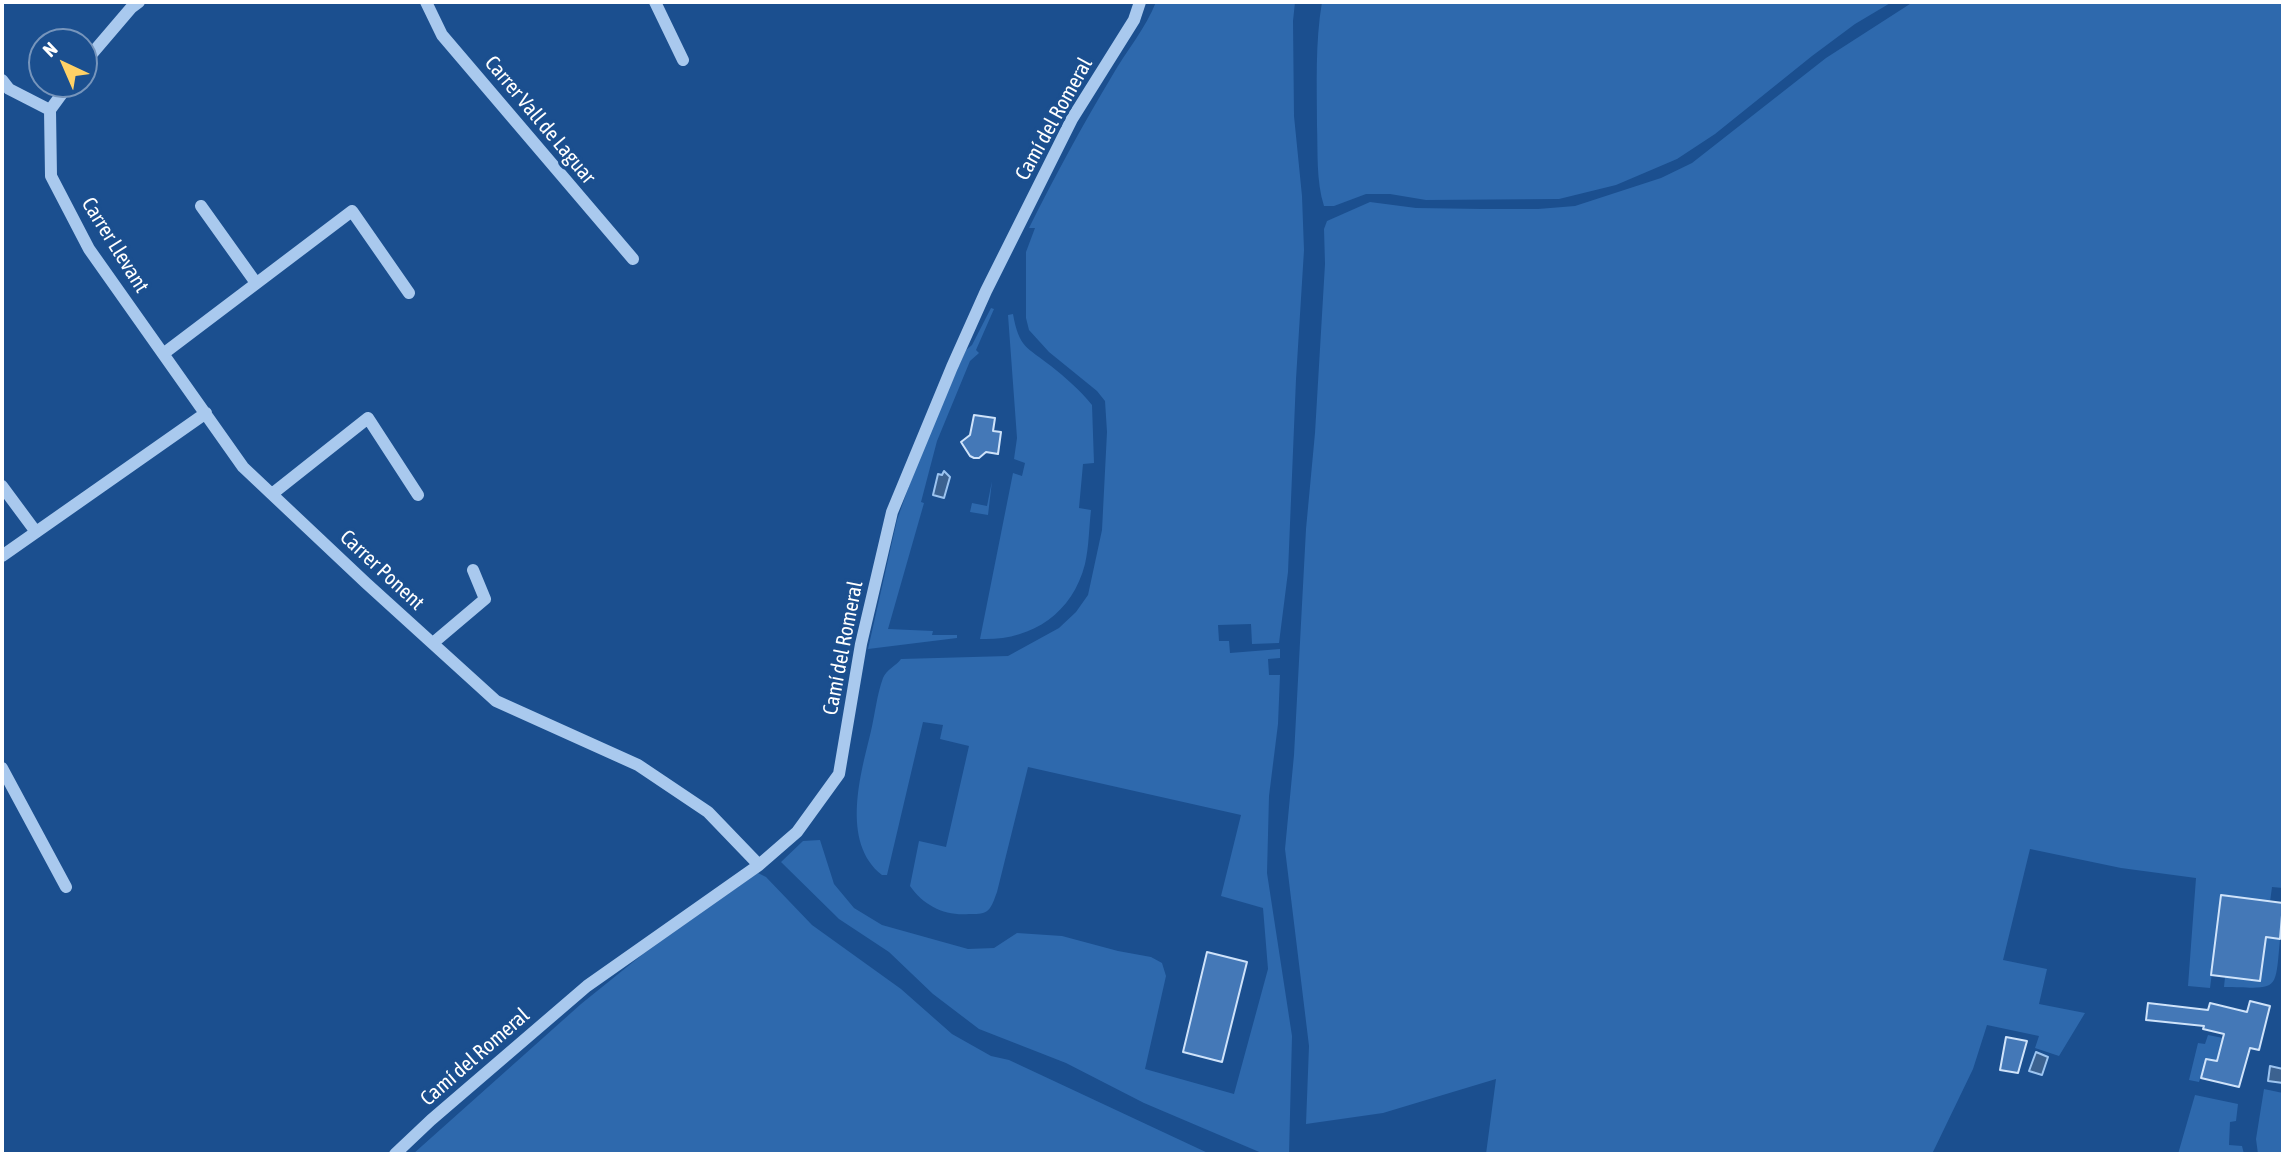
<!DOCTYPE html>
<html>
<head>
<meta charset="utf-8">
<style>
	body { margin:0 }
	#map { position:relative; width:2285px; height:1156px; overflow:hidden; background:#1b4f8f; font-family:"Asap Condensed",sans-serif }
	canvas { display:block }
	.frame { position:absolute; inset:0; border:4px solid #fff; pointer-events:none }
	.north { position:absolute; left:28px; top:28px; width:70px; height:70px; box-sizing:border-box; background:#1b4f8f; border:2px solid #7695bc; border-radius:50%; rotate:316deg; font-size:19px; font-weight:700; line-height:28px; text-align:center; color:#fff }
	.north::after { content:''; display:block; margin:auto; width:24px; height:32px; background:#ffd166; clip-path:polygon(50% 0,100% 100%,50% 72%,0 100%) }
</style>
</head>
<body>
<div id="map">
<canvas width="2285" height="1156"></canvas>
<div class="frame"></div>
<div class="north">N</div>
</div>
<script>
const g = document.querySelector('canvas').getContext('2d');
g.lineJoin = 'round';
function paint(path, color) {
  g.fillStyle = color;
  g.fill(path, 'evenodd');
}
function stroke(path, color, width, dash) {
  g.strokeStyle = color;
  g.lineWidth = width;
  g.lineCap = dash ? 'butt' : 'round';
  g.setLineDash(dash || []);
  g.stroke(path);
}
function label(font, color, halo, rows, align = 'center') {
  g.font = font + ' "Asap Condensed",sans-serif';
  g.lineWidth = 7;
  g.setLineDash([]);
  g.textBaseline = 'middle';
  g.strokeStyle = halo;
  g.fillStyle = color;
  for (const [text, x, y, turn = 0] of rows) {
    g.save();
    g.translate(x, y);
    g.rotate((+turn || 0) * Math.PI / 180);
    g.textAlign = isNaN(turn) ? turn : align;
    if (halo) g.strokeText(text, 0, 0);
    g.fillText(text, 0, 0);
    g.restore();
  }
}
paint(new Path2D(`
	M 1156,2 L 1295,2 L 1293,21 L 1294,116 L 1302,196 L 1304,250 L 1296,379 L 1288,572 L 1279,643 L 1252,644 L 1251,624 L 1218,625 L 1219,641 L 1229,641 L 1230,653 L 1280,649 L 1280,658 L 1268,659 L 1269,675 L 1280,675 L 1278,724 L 1269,796 L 1267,873 L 1292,1036 L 1289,1154 L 1264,1154 L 1144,1103 L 1066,1063 L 979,1029 L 933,994 L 889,952 L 839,919 L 781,862 L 803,841 L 820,840 L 834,884 L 854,908 L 882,925 L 968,949 L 994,948 L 1017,933 L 1062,936 L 1118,951 L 1151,957 L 1162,963 L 1166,976 L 1145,1069 L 1234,1094 L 1268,969 L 1263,908 L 1221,896 L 1241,815 L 1028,767 L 997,892 C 995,897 993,904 990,908 C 985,915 977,914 969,914 C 945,916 924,906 910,886 L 919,841 L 946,847 L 969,746 L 940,739 L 943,725 L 923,722 L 887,875 L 882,875 C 840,842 861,773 871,731 C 875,714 877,694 883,678 C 886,670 897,665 901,659 L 1008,656 L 1059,628 L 1076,612 L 1088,595 L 1102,530 L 1107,432 L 1105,401 L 1097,391 L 1049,352 L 1029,330 L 1026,318 L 1026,252 L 1035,228 L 1029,228 C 1055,176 1082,126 1112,76 C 1126,51 1146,28 1156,2 Z
	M 1322,2 L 1892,2 L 1855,24 L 1812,56 L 1715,134 L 1677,159 L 1616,185 L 1559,199 L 1426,200 L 1390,194 L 1366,194 L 1334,206 L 1324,206 C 1316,181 1318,152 1317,126 C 1317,85 1315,43 1322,2 Z
	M 1913,2 L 2283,2 L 2283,888 L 2272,887 L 2267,924 L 2222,895 L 2210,988 L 2188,986 L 2196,878 L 2121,868 L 2030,849 L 2003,960 L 2047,969 L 2039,1004 L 2085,1013 L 2059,1056 L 2035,1048 L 2039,1036 L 1987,1025 L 1973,1069 L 1932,1154 L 1486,1154 L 1496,1079 L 1383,1113 L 1306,1124 L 1309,1046 L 1285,849 L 1294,755 L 1306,529 L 1315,433 L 1325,264 L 1324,229 L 1327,221 L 1370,202 L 1416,208 L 1482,209 L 1538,209 L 1575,206 L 1661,178 L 1692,163 L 1826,58 Z
	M 991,308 L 994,309 L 976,350 L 979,353 L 970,361 L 937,441 L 921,502 L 924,503 L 888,629 L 933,631 L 932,635 L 957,635 L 957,638 L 868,649 L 897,520 L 922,449 L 966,350 L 972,345 Z
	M 1013,314 C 1019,348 1027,347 1051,366 C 1066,378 1080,390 1092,405 L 1094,463 L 1083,464 L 1079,508 L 1091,510 C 1089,527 1089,547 1085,564 C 1072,615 1030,641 980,639 L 1013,473 L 1022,476 L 1025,463 L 1014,459 L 1017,438 L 1008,315 Z
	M 992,481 L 988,515 L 970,512 L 972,503 L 987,506 Z
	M 758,873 L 766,877 L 812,925 L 901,989 L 952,1034 L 991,1056 L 1009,1060 L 1210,1154 L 413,1154 L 581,1004 L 643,954 Z
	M 2266,937 L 2280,939 C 2275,994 2279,988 2224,987 L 2225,977 L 2260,981 Z
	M 2208,1035 L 2223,1038 L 2216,1061 L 2206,1059 L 2199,1082 L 2189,1080 L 2198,1043 L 2205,1044 Z
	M 2264,1089 L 2283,1093 L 2283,1154 L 2258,1154 L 2256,1139 Z
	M 2195,1095 L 2238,1104 L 2236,1121 L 2230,1122 L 2229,1145 L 2242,1146 L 2244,1154 L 2178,1154 Z`), '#2e69ad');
const water = new Path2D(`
	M 944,471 L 950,477 L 944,498 L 933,495 L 938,474 L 942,475 Z
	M 2036,1052 L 2048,1057 L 2042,1075 L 2029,1071 Z
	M 2270,1066 L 2283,1069 L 2283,1083 L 2268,1081 Z`);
paint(water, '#3c6290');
stroke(water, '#9cc4f0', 2);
const building = new Path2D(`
	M 974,415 L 995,418 L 993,431 L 1001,432 L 998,454 L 986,452 L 979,458 L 974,458 L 970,456 L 961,442 L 970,435 Z
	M 2221,895 L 2283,903 L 2280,939 L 2266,937 L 2260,981 L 2211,975 Z
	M 1207,952 L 1247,962 L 1222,1062 L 1183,1052 Z
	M 2250,1001 L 2270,1006 L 2259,1050 L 2250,1048 L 2239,1087 L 2201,1078 L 2206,1059 L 2217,1061 L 2224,1034 L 2203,1029 L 2204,1026 L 2146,1020 L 2148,1003 L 2208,1010 L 2210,1003 L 2247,1012 Z
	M 2006,1037 L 2027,1041 L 2018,1073 L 2000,1070 Z`);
paint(building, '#4478b7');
stroke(building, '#cfe3fa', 2);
stroke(new Path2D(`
	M 426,2 L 442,35 L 633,259
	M 655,2 L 683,60
	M 84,63 L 131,8 L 139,2
	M 2,80 L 9,89 L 50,110
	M 69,84 L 50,110 L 51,176 L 89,249 L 243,467 L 366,583 L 496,701 L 638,765 L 708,812 L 759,865
	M 201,206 L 256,283
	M 163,354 L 352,211 L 409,293
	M 2,486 L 36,532
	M 272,494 L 368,418 L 418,495
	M 2,556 L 206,413
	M 433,643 L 485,599 L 473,570
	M 2,768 L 66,887
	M 395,1154 L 431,1120 L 587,986 L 759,865 L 797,832 L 839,774 L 861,644 L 892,512 L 952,367 L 986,291 L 1072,119 L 1134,20 L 1140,2`), '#a9c9ee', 12);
label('21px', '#fff', '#1b4f8f', [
	["Camí del Romeral",1054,119,-61],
	["Carrer Vall de Laguar",540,120,50],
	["Carrer Llevant",115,245,58],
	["Carrer Ponent",382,570,43],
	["Camí del Romeral",843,648,-79],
	["Camí del Romeral",475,1057,-41]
]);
</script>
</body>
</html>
